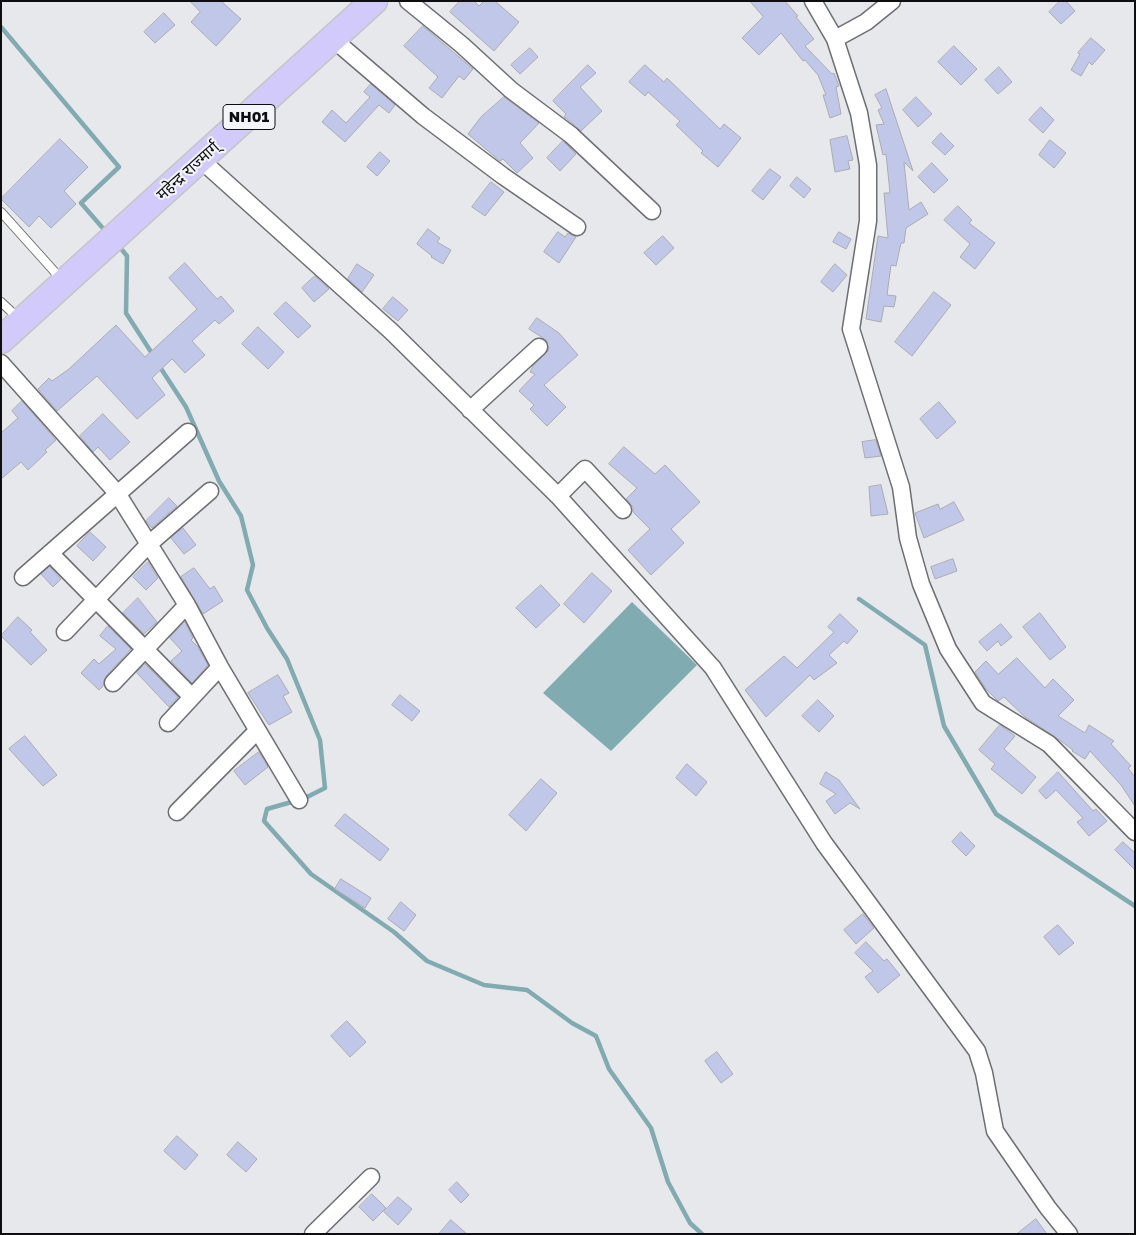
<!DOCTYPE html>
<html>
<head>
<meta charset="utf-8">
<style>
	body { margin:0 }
	#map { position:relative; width:1136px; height:1235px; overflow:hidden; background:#e7e8ec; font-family:"Golos Text",sans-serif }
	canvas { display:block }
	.frame { position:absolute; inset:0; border:2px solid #0e0e10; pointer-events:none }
</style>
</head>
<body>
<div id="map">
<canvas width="1136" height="1235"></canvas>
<div class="frame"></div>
</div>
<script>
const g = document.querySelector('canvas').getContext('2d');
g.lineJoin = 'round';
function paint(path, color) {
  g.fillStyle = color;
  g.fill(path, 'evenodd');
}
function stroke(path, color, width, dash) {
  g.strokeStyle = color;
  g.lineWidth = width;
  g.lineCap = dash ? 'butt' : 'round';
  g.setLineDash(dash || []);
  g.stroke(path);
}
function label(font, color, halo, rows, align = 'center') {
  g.font = font + ' "Golos Text","Noto Sans Devanagari",sans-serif';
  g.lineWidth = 4;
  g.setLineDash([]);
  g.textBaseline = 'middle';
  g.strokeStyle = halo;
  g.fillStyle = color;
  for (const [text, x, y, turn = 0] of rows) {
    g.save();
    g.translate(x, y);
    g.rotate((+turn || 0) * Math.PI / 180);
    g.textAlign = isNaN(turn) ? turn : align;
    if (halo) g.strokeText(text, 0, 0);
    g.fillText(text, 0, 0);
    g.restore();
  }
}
paint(new Path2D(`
	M 632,602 L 697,665 L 611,751 L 543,693 Z`), '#80abb0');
stroke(new Path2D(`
	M 1,27 L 119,167 L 81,203 L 107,233
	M 118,245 L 127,256 L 126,313 L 153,355
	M 158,364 L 186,407 L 219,481 L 241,516 L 253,565 L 247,590 L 267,628 L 287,659 L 320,740 L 325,788 L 303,799
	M 859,599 L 925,645 L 944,726 L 996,814 L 1135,906
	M 295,801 L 267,809 L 264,821 L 311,874 L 394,932 L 427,961 L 484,985 L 527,990 L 572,1023 L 596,1036 L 609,1069 L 651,1128 L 668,1182 L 690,1223 L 702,1234`), '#80abb0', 4.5);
const building = new Path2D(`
	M 190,1 L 221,1 L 241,19 L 216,46 L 191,22 L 200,12 Z
	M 460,1 L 474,1 L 479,6 L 484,1 L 495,1 L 519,22 L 494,51 L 450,12 Z
	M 750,1 L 785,1 L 798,16 L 796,17 L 814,39 L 805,46 L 832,74 L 834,73 L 839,86 L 836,87 L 841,114 L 830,118 L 823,95 L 826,95 L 818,75 L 805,60 L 803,61 L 781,33 L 759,55 L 742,38 L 763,17 Z
	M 1060,1 L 1066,1 L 1075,11 L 1061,24 L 1049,12 Z
	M 164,13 L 175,25 L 155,43 L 144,32 Z
	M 423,26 L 473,69 L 464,80 L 459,76 L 442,98 L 429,88 L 438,77 L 404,46 Z
	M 1091,38 L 1105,50 L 1092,65 L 1089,62 L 1081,76 L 1071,70 L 1080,54 L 1078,53 Z
	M 954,46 L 977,69 L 961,85 L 938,62 Z
	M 530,48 L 538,57 L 520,74 L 511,65 Z
	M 588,65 L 596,73 L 580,87 L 602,111 L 581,131 L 566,118 L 564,117 L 566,114 L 553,101 Z
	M 645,65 L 664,82 L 667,78 L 720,129 L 724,124 L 741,138 L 718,167 L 701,153 L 703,151 L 676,125 L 680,121 L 648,92 L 645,96 L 629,82 Z
	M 999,67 L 1012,82 L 998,94 L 985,80 Z
	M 371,84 L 395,105 L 389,113 L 379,105 L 345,142 L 322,122 L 332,110 L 346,123 L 370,97 L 364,92 Z
	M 886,89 L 913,171 L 904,162 L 909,210 L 921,202 L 928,214 L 906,228 L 904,243 L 901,243 L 896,266 L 891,265 L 887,295 L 896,296 L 894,307 L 884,306 L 881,322 L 866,319 L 878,236 L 888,238 L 884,193 L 890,193 L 886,154 L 883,155 L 876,125 L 884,124 L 878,110 L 882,108 L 875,95 Z
	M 504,97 L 539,123 L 520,143 L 533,158 L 517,173 L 503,159 L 500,161 L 468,134 L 481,117 Z
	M 916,97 L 932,114 L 918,127 L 903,110 Z
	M 1041,107 L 1054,120 L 1043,133 L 1029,120 Z
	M 941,133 L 954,146 L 945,155 L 932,143 Z
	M 847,136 L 853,160 L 848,161 L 850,169 L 835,172 L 830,140 Z
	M 60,139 L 88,167 L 64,191 L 76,204 L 51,228 L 39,216 L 29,227 L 1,199 Z
	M 1050,140 L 1066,153 L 1054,168 L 1039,155 Z
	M 563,141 L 576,154 L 560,171 L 547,158 Z
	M 380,152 L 390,161 L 377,176 L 367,167 Z
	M 932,163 L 948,180 L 934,193 L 918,177 Z
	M 770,169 L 781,177 L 763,200 L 752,191 Z
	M 797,177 L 811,189 L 804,198 L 790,186 Z
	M 491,182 L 504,192 L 485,216 L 472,207 Z
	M 958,206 L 972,220 L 969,223 L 995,243 L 975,269 L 960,257 L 970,244 L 944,220 Z
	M 428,229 L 440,238 L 437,242 L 451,250 L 443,264 L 431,257 L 432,256 L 417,244 Z
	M 558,232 L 565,237 L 568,233 L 576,237 L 559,263 L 544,252 Z
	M 839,232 L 851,239 L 846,249 L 833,242 Z
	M 663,236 L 674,248 L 656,265 L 644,253 Z
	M 185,263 L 217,299 L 221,296 L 234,311 L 219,324 L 215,320 L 192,341 L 205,355 L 185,373 L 172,359 L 152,378 L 165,395 L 137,419 L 97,376 L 57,411 L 38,389 L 49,378 L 52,381 L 69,369 L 116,325 L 145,357 L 197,309 L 169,278 Z
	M 357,264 L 374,275 L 362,292 L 348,279 Z
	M 835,264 L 847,275 L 833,292 L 821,282 Z
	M 315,276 L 329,289 L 314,302 L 302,288 Z
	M 934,292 L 951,305 L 912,356 L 895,342 Z
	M 393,297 L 408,310 L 398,321 L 383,309 Z
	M 286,302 L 311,326 L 298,338 L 274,314 Z
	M 537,318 L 559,333 L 578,355 L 544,385 L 566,407 L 547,426 L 530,409 L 534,405 L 519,391 L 535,374 L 530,372 L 533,366 L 549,350 L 546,340 L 529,329 Z
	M 258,327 L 284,352 L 268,369 L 242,344 Z
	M 22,401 L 56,440 L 45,450 L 47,452 L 28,470 L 21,462 L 1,479 L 1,433 L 18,418 L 12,411 Z
	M 939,402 L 956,422 L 937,439 L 920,419 Z
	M 103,414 L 130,442 L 110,460 L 98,447 L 93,452 L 80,436 Z
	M 876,440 L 881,456 L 865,458 L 862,442 Z
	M 624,447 L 655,474 L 665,465 L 700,502 L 671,529 L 684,543 L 651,575 L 628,550 L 650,529 L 633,512 L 633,507 L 626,499 L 637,488 L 609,464 Z
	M 881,485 L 888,514 L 871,516 L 869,487 Z
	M 169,498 L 177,506 L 152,528 L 146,521 Z
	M 954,502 L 964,520 L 924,538 L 915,513 L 938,504 L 940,509 Z
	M 183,528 L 196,545 L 184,554 L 171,538 Z
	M 90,532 L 106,547 L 93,561 L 77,546 Z
	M 953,559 L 957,571 L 935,579 L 931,567 Z
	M 148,562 L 158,578 L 146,590 L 133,577 Z
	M 50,567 L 61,579 L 53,587 L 41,574 Z
	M 194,568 L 210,589 L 214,586 L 223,601 L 203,614 L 181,577 Z
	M 592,573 L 612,591 L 584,623 L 564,604 Z
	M 541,585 L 560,605 L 536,628 L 516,608 Z
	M 138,598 L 157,622 L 144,634 L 123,613 Z
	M 1040,613 L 1066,647 L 1050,660 L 1023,627 Z
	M 840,614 L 858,631 L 847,644 L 844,641 L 829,655 L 837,663 L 814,680 L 810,675 L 766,717 L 745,690 L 784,656 L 797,668 L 834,632 L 828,627 Z
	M 18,617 L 32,630 L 30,632 L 47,650 L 31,665 L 1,636 Z
	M 185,622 L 193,638 L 191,640 L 198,647 L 208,665 L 192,683 L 171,661 L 182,651 L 170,638 Z
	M 1001,624 L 1012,637 L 1001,646 L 998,641 L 987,651 L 979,642 Z
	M 108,626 L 131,649 L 106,676 L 103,686 L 99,690 L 81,673 L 94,659 L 99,664 L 116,649 L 100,636 Z
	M 1017,658 L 1045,688 L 1053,679 L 1074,700 L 1058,716 L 1085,733 L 1089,725 L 1114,741 L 1111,744 L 1131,766 L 1128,768 L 1135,777 L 1135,806 L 1121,785 L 1090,751 L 1085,759 L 1072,751 L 1073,750 L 1054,736 L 1025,717 L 1004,697 L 998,701 L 986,689 L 975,672 L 986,661 L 998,674 Z
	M 145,664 L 178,697 L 169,707 L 137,673 Z
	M 278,675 L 289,693 L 283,696 L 292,712 L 269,725 L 248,693 Z
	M 400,695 L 420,711 L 412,721 L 392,705 Z
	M 818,700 L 834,716 L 819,732 L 802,716 Z
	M 1000,725 L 1015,736 L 1004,749 L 1036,777 L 1022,794 L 991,769 L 995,764 L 979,750 Z
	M 25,736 L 57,775 L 43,786 L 9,749 Z
	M 259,752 L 268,767 L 245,785 L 234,771 Z
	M 687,764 L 707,782 L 696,796 L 676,778 Z
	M 826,772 L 839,780 L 860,809 L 850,803 L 835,814 L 826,801 L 836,794 L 820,784 Z
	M 1058,772 L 1093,811 L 1096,809 L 1107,821 L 1089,836 L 1077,822 L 1083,818 L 1056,790 L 1046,799 L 1039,791 Z
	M 541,779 L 557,793 L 526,831 L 509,815 Z
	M 345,814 L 389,849 L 380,861 L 335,826 Z
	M 961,832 L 975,846 L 966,856 L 952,842 Z
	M 1123,842 L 1135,853 L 1135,870 L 1115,850 Z
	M 341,879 L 371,898 L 365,908 L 335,889 Z
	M 401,902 L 416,915 L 404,931 L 388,919 Z
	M 863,914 L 874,928 L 856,944 L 844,930 Z
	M 1058,925 L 1074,943 L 1059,955 L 1044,937 Z
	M 866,942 L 884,961 L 887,959 L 900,975 L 878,993 L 865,977 L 873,971 L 855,953 Z
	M 347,1021 L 366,1042 L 350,1057 L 331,1036 Z
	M 717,1052 L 733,1074 L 721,1083 L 705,1061 Z
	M 177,1136 L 198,1155 L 185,1170 L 164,1151 Z
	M 238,1142 L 257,1159 L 246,1172 L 227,1155 Z
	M 457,1182 L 469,1195 L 461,1203 L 449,1190 Z
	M 372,1194 L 386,1208 L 373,1221 L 359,1207 Z
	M 398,1197 L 412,1209 L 398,1225 L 384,1212 Z
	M 1036,1219 L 1047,1234 L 1017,1234 Z
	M 451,1220 L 467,1234 L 439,1234 Z`);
paint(building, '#c1c7e8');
stroke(building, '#abacb0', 1);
const service = new Path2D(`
	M 1,212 L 62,280
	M 1,302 L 18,318`);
const minor = new Path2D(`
	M 408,1 L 462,45 L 511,90 L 571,135 L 652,211
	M 813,1 L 835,39 L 859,113 L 868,165 L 868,221 L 851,329 L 901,487 L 908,538 L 921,584 L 948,649 L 983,703 L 1049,744 L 1135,832
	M 333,39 L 423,116 L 503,176 L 577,227
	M 835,39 L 866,22 L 892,1
	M 201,160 L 392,332 L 558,496 L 713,668 L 824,843 L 977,1051 L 984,1073 L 995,1131 L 1048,1208 L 1069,1234
	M 1,363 L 117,493 L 187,605 L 220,667 L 299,800
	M 470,410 L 539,347
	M 558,496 L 585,469 L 623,510
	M 50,553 L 192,697
	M 23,577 L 188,432
	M 65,632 L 149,544 L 210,491
	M 113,683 L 187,605
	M 168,723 L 220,667
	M 177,812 L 257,731
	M 313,1234 L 371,1177`);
const trunk = new Path2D(`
	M 1,340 L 374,1`);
stroke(service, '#6d6e72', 10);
stroke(minor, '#6d6e72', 19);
stroke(trunk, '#c5c5c6', 29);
stroke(service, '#fff', 8);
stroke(minor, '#fff', 16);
stroke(trunk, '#d3cafc', 26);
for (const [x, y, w] of [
	[249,117,52]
]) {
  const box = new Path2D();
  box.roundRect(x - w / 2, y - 12.5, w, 25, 4);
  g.fillStyle = '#f4f5f9';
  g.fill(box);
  stroke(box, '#0e0e10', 1);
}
label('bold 15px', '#0e0e10', null, [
	["NH01",249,117]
]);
label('16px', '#0e0e10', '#f4f5f9', [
	["महेन्द्र राज्मार्ग्",188,171,-42]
]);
</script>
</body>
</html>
